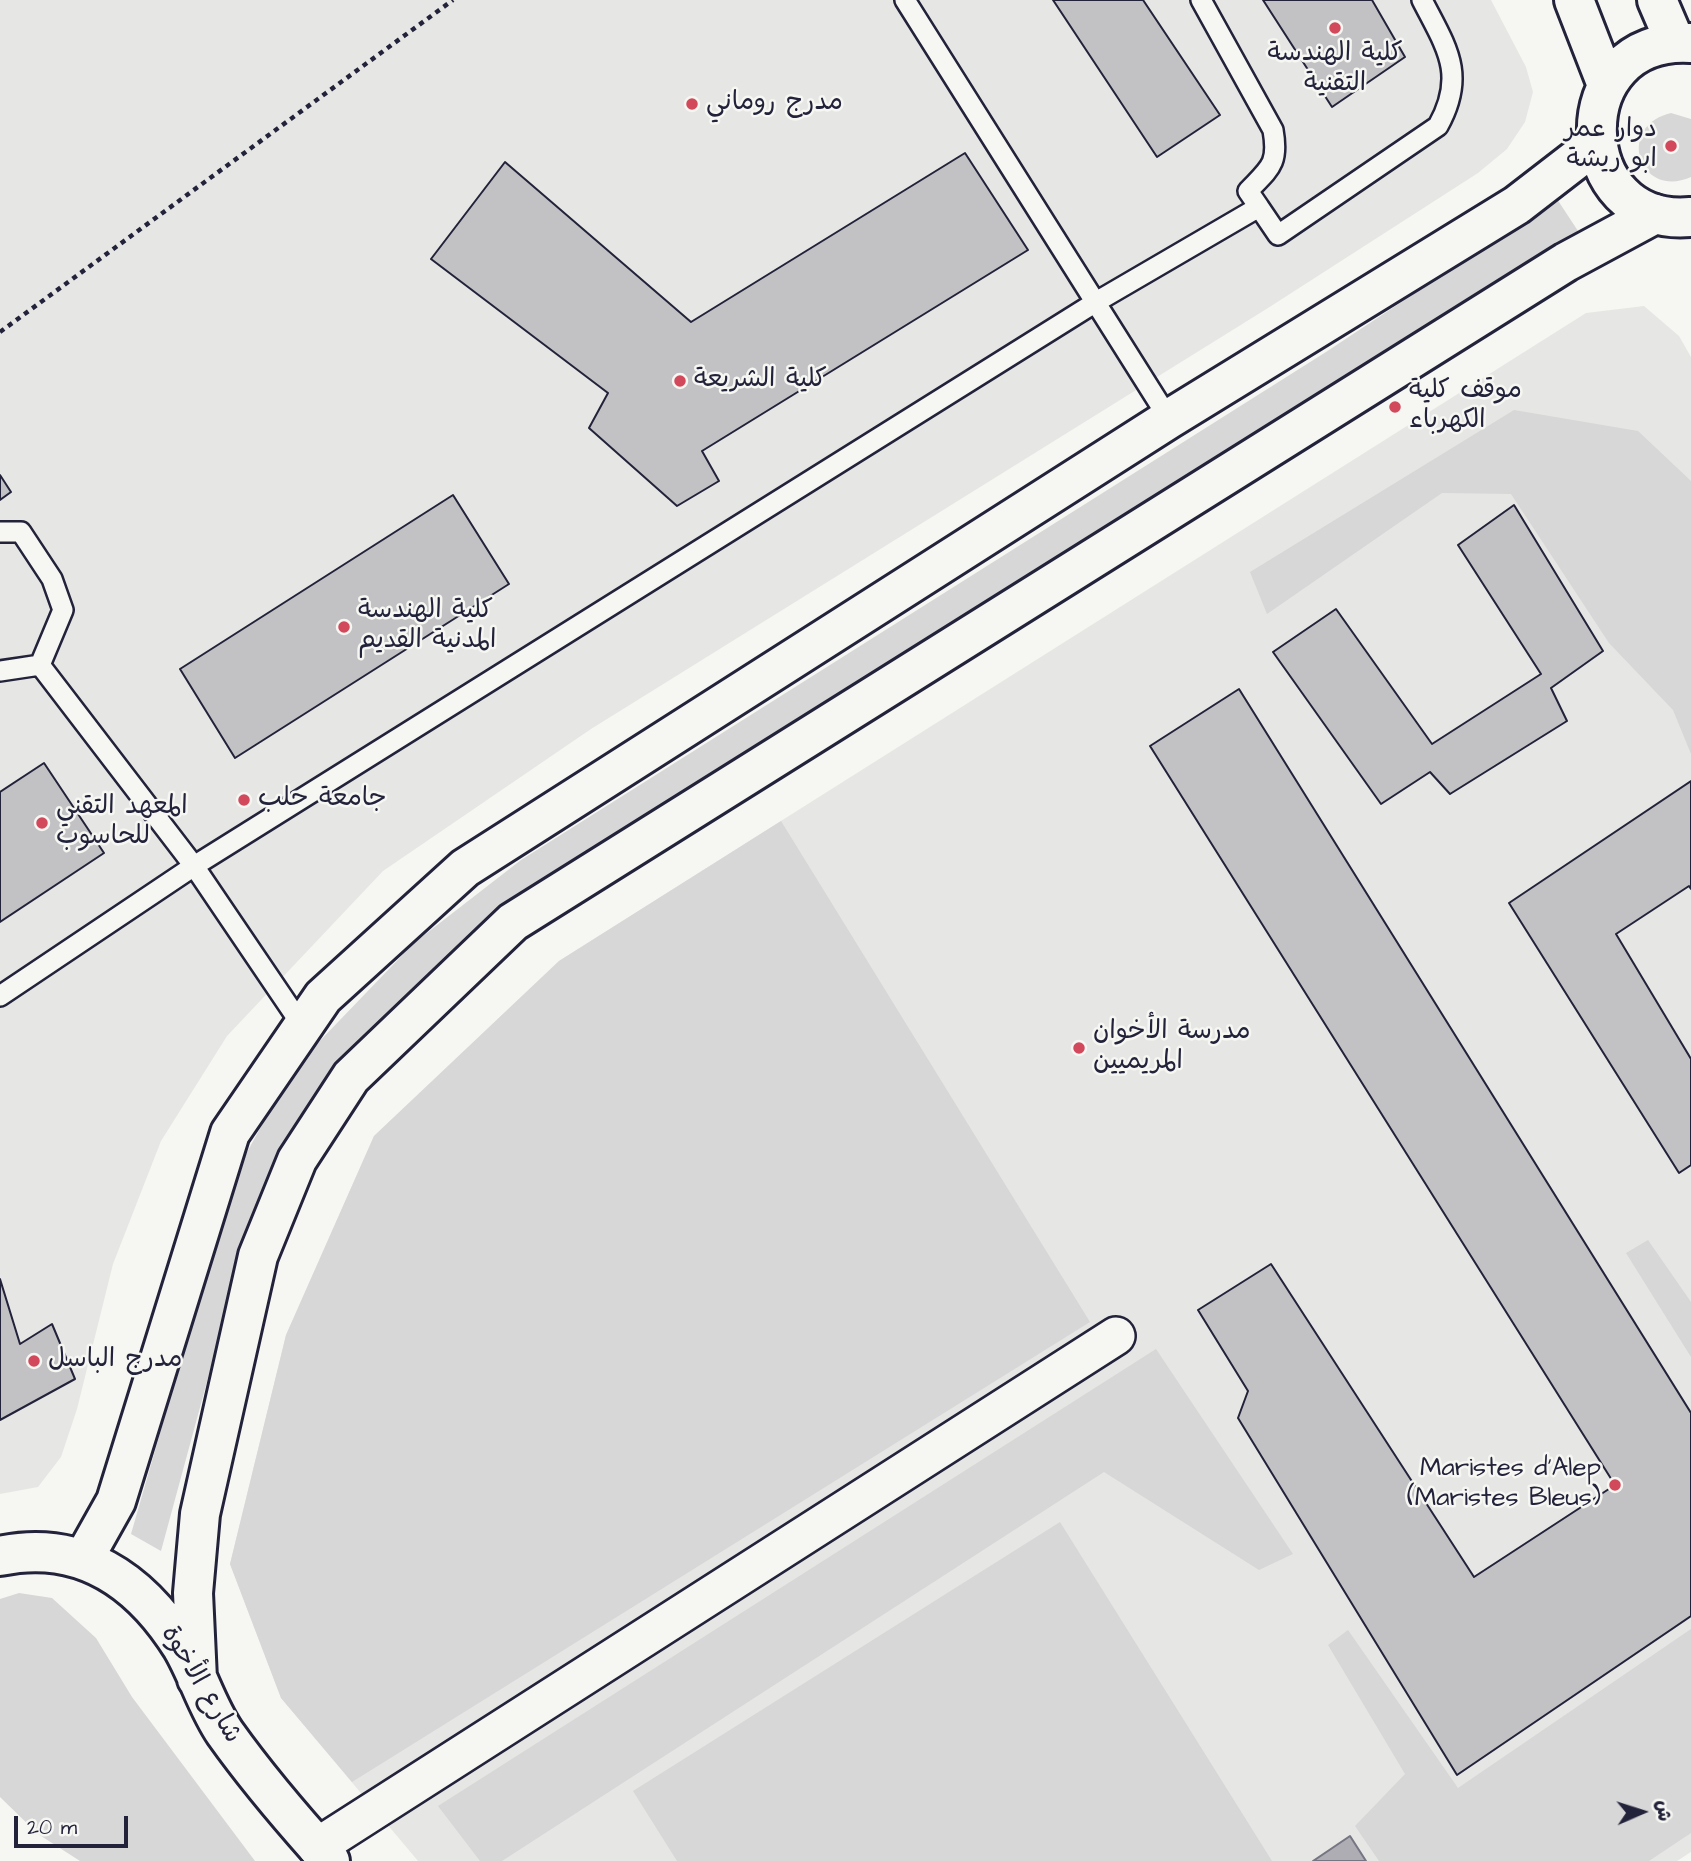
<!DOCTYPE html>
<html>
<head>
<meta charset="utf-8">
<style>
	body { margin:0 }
	#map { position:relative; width:1691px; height:1861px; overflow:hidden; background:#f6f6f2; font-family:"Architects Daughter","Playpen Sans Arabic",sans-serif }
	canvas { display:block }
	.north { position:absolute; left:1607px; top:1777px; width:70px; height:70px; -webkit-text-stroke:5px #f6f6f2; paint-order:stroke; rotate:87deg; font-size:19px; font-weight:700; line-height:28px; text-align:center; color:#22223b }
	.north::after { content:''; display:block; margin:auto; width:24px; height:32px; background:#22223b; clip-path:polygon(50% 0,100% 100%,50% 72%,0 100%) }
	.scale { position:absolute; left:14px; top:1816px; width:114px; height:32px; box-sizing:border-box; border:4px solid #22223b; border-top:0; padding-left:9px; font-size:21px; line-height:24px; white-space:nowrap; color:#22223b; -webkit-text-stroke:5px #f6f6f2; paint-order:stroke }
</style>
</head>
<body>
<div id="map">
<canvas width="1691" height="1861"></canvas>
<div class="north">ش</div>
<div class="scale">20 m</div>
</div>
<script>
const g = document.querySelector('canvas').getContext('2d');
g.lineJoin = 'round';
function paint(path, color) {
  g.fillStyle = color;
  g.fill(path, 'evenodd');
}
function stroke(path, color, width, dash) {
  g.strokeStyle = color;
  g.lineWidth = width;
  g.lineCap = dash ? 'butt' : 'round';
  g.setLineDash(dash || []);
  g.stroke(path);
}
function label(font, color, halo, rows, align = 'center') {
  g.font = font + ' "Architects Daughter","Playpen Sans Arabic",sans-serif';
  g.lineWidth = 5;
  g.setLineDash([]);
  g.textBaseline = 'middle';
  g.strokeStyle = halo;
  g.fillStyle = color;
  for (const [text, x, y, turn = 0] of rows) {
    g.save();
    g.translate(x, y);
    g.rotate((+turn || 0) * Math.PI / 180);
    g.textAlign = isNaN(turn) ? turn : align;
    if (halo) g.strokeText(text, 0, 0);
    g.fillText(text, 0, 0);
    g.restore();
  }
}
paint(new Path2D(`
	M 0,0 L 1491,0 L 1526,67 L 1533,92 L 1525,122 L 1507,149 L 1478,173 L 1268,308 L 591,729 L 383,871 L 227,1036 L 161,1141 L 113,1264 L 77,1409 L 61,1457 L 38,1487 L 0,1494 Z
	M 1644,306 L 1679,336 L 1691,357 L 1691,1852 L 1677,1861 L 1366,1861 L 1350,1836 L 1313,1861 L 418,1861 L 281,1698 L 230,1564 L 286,1335 L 374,1136 L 559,961 L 1586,313 Z`), '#e6e6e4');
paint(new Path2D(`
	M 1671,113 L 1691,119 L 1691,177 C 1639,200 1615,126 1671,113 Z
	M 1557,199 L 1578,231 L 565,870 L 469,935 L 358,1042 L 316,1092 L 275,1166 L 243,1249 L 161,1551 L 131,1534 L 234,1176 L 274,1103 L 314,1047 L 414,943 L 521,860 L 1326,352 Z
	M 1514,410 L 1638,431 L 1691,481 L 1691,754 L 1673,710 L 1609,643 L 1511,494 L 1442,493 L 1267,614 L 1250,572 Z
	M 781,821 L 1090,1322 L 352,1782 L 281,1698 L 230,1564 L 286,1335 L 374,1136 L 559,961 Z
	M 1648,1240 L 1691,1302 L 1691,1357 L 1626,1253 Z
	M 1156,1349 L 1293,1554 L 1259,1570 L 1104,1472 L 502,1861 L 480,1861 L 438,1806 Z
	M 1060,1522 L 1272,1861 L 677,1861 L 633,1791 Z
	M 19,1593 L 52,1598 L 96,1638 L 132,1697 L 255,1861 L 80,1861 L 38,1834 L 0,1797 L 0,1599 Z
	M 1691,1629 L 1691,1833 L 1649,1861 L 1379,1861 L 1355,1826 L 1405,1774 L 1328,1645 L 1348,1630 L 1458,1788 Z`), '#d7d7d7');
const water = new Path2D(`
	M 1350,1836 L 1366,1861 L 1313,1861 Z`);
paint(water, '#adadb3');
stroke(water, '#757583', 2);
const building = new Path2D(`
	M 1053,0 L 1143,0 L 1220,115 L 1157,157 Z
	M 1263,0 L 1372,0 L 1405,57 L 1332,107 Z
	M 965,153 L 1028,250 L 702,451 L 719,481 L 677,506 L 589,428 L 608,393 L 431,259 L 505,162 L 691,322 Z
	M 0,475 L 11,492 L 0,500 Z
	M 453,495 L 509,584 L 235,758 L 180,669 Z
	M 1514,505 L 1603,651 L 1551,688 L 1567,721 L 1450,794 L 1430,772 L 1381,804 L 1273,652 L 1336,609 L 1432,744 L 1541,674 L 1458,545 Z
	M 1239,689 L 1691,1413 L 1691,1616 L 1457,1775 L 1238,1418 L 1248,1391 L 1198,1310 L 1271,1264 L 1474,1577 L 1615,1485 L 1150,746 Z
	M 44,763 L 104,853 L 0,922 L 0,792 Z
	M 1691,781 L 1691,889 L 1689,886 L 1616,934 L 1691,1059 L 1691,1165 L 1679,1173 L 1509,903 Z
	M 0,1279 L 20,1344 L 52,1324 L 75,1379 L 0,1420 Z`);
paint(building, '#c2c2c4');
stroke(building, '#22223b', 2);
const lane = new Path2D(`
	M 905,0 L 1169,419
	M 1201,0 L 1273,130 C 1279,164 1270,168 1248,191 L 1259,207
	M 0,532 L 21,532 L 52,579 L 63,610 L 40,665
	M 40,665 L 194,866 L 303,1027
	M 0,671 L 40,665
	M 0,996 L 194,866 L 1096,302 L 1259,207 L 1278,235 L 1438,126 C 1467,74 1446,47 1422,0`);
const street = new Path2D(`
	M 317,1847 L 1116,1336`);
const secondary = new Path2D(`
	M 0,1556 C 80,1539 140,1580 182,1647 C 198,1674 207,1707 225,1733 C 257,1778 293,1820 330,1861
	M 84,1558 L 116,1501 L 230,1133 L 323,997 L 465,868 L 1169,419 L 1517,205 L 1596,144
	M 197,1679 L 193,1593 L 200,1514 L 258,1256 L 297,1160 L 351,1077 L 513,922 L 1566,262 L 1655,214`);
const primary = new Path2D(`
	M 1574,0 L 1607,85
	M 1657,0 L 1675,42
	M 1691,43 C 1562,35 1569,229 1691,217`);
stroke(lane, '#22223b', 24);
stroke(street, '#22223b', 42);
stroke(secondary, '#22223b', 44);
stroke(primary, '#22223b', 44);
stroke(new Path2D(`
	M 0,332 L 453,0`), '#22223b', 4.5, [5, 5]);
stroke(lane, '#f6f6f2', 19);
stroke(street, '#f6f6f2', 37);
stroke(secondary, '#f6f6f2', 38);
stroke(primary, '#f6f6f2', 38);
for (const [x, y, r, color] of [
	[1335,28,7,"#d1495b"],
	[692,104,7,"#d1495b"],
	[1671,146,7,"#d1495b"],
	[680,381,7,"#d1495b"],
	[1395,407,7,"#d1495b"],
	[344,627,7,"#d1495b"],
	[244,800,7,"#d1495b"],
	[42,823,7,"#d1495b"],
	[1079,1048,7,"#d1495b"],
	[34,1361,7,"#d1495b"],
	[1615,1485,7,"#d1495b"]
]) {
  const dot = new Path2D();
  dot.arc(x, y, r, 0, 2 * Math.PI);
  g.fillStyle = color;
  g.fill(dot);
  stroke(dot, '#f6f6f2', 2.5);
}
label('26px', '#22223b', '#f6f6f2', [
	["كلية الهندسة",1335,55,"center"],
	["التقنية",1335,85,"center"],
	["مدرج روماني",706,104],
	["دوار عمر",1657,131,"right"],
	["ابو ريشة",1657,161,"right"],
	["كلية الشريعة",694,381],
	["موقف كلية",1409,392],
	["الكهرباء",1409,422],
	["كلية الهندسة",358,612],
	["المدنية القديم",358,642],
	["جامعة حلب",258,800],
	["المعهد التقني",56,808],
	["للحاسوب",56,838],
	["مدرسة الأخوان",1093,1033],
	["المريميين",1093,1063],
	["مدرج الباسل",48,1361],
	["Maristes d'Alep",1601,1470,"right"],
	["(Maristes Bleus)",1601,1500,"right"]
], 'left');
label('26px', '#22223b', '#f6f6f2', [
	["شارع الأخوة",200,1685,59]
]);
</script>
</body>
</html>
